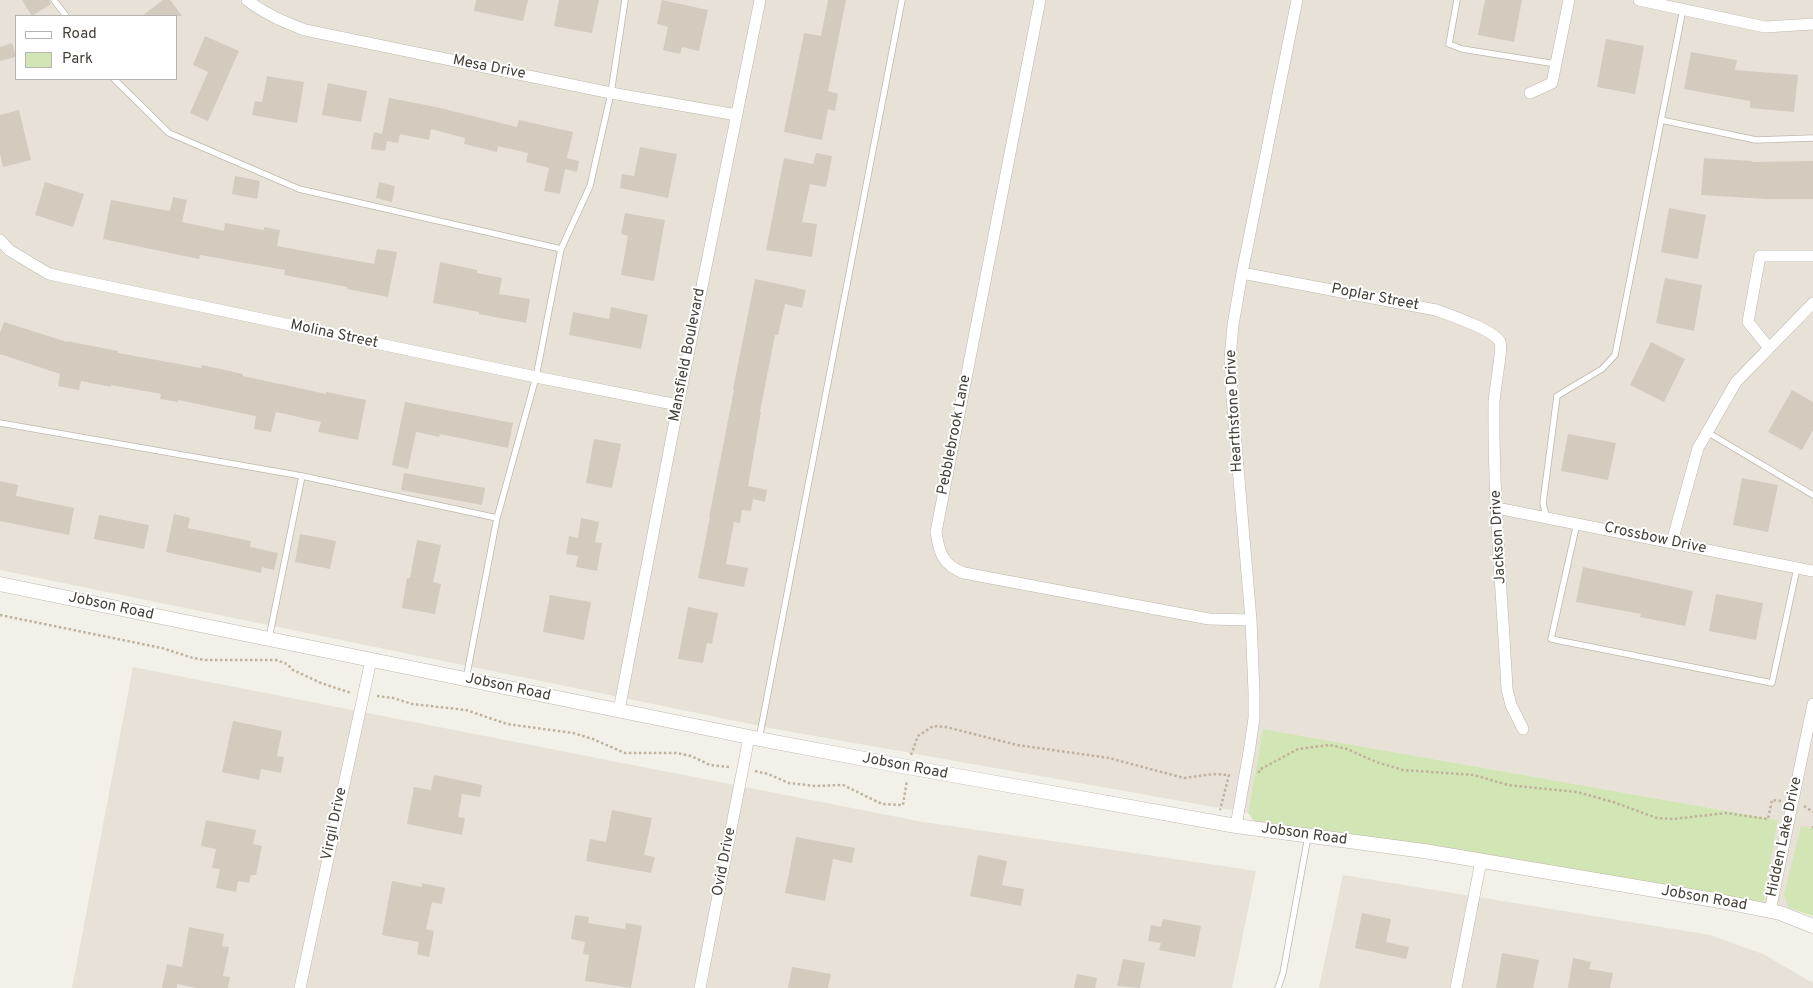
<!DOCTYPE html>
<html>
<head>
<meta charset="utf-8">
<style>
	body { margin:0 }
	#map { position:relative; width:1813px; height:988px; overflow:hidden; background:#f3f0e9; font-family:Overpass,sans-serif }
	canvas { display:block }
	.legend { position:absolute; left:15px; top:15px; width:162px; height:65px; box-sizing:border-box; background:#fff; border:1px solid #b5b3af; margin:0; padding:6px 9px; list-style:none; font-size:15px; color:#474037 }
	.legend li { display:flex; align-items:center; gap:10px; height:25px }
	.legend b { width:25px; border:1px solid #b5b3af }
</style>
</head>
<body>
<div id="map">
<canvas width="1813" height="988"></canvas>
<ul class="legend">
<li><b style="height:6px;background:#fff"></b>Road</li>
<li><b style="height:14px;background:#d2e5b4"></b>Park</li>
</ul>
</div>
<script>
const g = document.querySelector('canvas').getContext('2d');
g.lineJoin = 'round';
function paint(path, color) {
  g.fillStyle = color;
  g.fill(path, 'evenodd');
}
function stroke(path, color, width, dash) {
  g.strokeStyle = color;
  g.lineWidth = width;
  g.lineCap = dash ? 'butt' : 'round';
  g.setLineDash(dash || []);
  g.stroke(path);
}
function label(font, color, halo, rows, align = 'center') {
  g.font = font + ' Overpass,sans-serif';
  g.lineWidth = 4;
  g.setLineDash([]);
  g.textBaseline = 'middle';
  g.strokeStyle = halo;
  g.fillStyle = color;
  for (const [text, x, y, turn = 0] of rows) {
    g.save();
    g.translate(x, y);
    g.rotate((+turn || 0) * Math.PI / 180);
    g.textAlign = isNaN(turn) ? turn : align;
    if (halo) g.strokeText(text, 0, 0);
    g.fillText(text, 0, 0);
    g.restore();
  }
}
paint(new Path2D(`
	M 0,0 L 1813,0 L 1813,916 L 1789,908 L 1763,904 L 1778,820 L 1263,729 L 1248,813 L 770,728 L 0,570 ZM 16,16 L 176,16 L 176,79 L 16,79 Z
	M 133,667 L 923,822 L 1256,871 L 1232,988 L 72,988 Z
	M 1343,875 L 1710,935 L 1763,954 L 1813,983 L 1813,988 L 1319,988 Z`), '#e7e1d7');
paint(new Path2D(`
	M 1263,729 L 1778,820 L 1763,904 L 1254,821 L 1248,813 Z
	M 1801,826 L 1813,828 L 1813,916 L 1789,908 L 1784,895 Z`), '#d2e5b4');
paint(new Path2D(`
	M 22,0 L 49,0 L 51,4 L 32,16 Z
	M 163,0 L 170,0 L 182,16 L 142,16 Z
	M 476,0 L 528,0 L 523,21 L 474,11 Z
	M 559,0 L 599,0 L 592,33 L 554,26 Z
	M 662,0 L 708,10 L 699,51 L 682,47 L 680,54 L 663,50 L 668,27 L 657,24 Z
	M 828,0 L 846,0 L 828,91 L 838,94 L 835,111 L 828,109 L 822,140 L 784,132 L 804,33 L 821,36 Z
	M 1485,0 L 1522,0 L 1514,42 L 1478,35 Z
	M 205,36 L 239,51 L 208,121 L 190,113 L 208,72 L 193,65 Z
	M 1606,39 L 1644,46 L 1635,94 L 1597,87 Z
	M 12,43 L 16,57 L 0,61 L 0,47 Z
	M 1691,52 L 1737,60 L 1735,70 L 1798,75 L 1794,112 L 1750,108 L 1750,101 L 1684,89 Z
	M 267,76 L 304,82 L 297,123 L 252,115 L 255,101 L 262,102 Z
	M 328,83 L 367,91 L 361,122 L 322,115 Z
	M 389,98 L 436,107 L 517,127 L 519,120 L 573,132 L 567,158 L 579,161 L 577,172 L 565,169 L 560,194 L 544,191 L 549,168 L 526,162 L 528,153 L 498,146 L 497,152 L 464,144 L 465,138 L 431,129 L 429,140 L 400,134 L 398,143 L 387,141 L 385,151 L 371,149 L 374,132 L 382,134 Z
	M 19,110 L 31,160 L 3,167 L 0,154 L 0,115 Z
	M 640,147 L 677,154 L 668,198 L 620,188 L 622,174 L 634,176 Z
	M 816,153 L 832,156 L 826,187 L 810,184 L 802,222 L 817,224 L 812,257 L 766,250 L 784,158 L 813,164 Z
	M 1704,158 L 1752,161 L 1752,162 L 1813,161 L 1813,199 L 1767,199 L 1701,195 Z
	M 235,176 L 260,181 L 257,199 L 232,194 Z
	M 45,182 L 84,194 L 73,227 L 35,215 Z
	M 379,182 L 395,186 L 392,202 L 376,198 Z
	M 173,197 L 187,200 L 182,222 L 224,231 L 225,223 L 264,230 L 264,227 L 280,230 L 277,246 L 374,264 L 377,249 L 397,252 L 388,297 L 347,289 L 347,287 L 284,275 L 285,270 L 200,255 L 199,259 L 103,239 L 111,200 L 170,211 Z
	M 1669,208 L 1706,215 L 1698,259 L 1661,252 Z
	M 625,213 L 665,220 L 654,281 L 621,275 L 628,236 L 621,234 Z
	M 440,262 L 477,270 L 477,273 L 502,278 L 499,294 L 530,299 L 526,323 L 479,314 L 479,312 L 433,303 Z
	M 1665,278 L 1702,285 L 1694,331 L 1656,323 Z
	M 755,279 L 806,290 L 802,308 L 785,304 L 778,335 L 775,335 L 760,412 L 761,412 L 748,486 L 767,490 L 765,502 L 753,499 L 751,511 L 742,510 L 740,523 L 734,522 L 726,564 L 748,568 L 744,587 L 698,578 L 710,517 L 709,517 L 734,390 L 733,389 Z
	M 611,307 L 648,315 L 641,349 L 569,335 L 573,312 L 609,319 Z
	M 4,322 L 67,342 L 67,341 L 118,351 L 118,353 L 201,368 L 202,365 L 243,374 L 243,376 L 326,394 L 326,392 L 366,400 L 358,440 L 318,432 L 321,422 L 276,412 L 271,432 L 254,429 L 256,416 L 178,400 L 178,402 L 160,399 L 161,394 L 111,385 L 111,387 L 81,381 L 79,390 L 58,386 L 60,374 L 0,354 L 0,333 Z
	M 1651,342 L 1685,359 L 1664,402 L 1630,385 Z
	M 1792,390 L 1813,402 L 1813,430 L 1802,450 L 1768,432 Z
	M 405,402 L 513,423 L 508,448 L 440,434 L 439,437 L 416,432 L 408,469 L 392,465 Z
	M 1568,434 L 1616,443 L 1608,480 L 1561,471 Z
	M 594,439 L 621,444 L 612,488 L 586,483 Z
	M 404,473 L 485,488 L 482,505 L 401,490 Z
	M 1742,478 L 1778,485 L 1768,532 L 1733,525 Z
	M 0,481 L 18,485 L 16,496 L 74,508 L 69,535 L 0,521 Z
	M 174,514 L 190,518 L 188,528 L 251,541 L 250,547 L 278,553 L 274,570 L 262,567 L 261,573 L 166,552 Z
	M 99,515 L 149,525 L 144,549 L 94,539 Z
	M 581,518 L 599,522 L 595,542 L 602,543 L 597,571 L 576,567 L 578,556 L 566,554 L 569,536 L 578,538 Z
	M 300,534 L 336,541 L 330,569 L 295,562 Z
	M 417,540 L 441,545 L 433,582 L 441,584 L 435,614 L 402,608 L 407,578 L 410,578 Z
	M 1583,567 L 1693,591 L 1685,626 L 1640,617 L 1641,614 L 1576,602 Z
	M 1716,594 L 1763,603 L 1756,640 L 1709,631 Z
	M 550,595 L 591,602 L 584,640 L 543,632 Z
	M 688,607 L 718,613 L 712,644 L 707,643 L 703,663 L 678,659 Z
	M 233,721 L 282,731 L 277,756 L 284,757 L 281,773 L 261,769 L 259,780 L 222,772 Z
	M 434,775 L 482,785 L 480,797 L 462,794 L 458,817 L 465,818 L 462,835 L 407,824 L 414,787 L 431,790 Z
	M 612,810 L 652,818 L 644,855 L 655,857 L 651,873 L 586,861 L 590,839 L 606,842 Z
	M 206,820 L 256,830 L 253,844 L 262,846 L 256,875 L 251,875 L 249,883 L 238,881 L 236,892 L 216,888 L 220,869 L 212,868 L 216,849 L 201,846 Z
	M 796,837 L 855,848 L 852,863 L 833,859 L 825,901 L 785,893 Z
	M 978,855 L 1007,861 L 1002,885 L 1024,889 L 1021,906 L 970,896 Z
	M 392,881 L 422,887 L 422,883 L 445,888 L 442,904 L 432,902 L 426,929 L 434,931 L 429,957 L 417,954 L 419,942 L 382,935 Z
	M 1362,913 L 1391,919 L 1386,942 L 1409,947 L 1406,959 L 1355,948 Z
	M 575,915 L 589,917 L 588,923 L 625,929 L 626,923 L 642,926 L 631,988 L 585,981 L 589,955 L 583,954 L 585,942 L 571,939 Z
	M 1163,919 L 1201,926 L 1195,957 L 1159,950 L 1161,943 L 1148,941 L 1151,925 L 1161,927 Z
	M 189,927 L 224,934 L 222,946 L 229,947 L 223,976 L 230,977 L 228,988 L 197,988 L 177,984 L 177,988 L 162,988 L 167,964 L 182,967 Z
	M 1502,953 L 1539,960 L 1533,988 L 1496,988 Z
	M 1573,958 L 1591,962 L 1589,969 L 1613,973 L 1610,988 L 1568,988 Z
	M 1123,959 L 1145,963 L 1140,988 L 1117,986 Z
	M 792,967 L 831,974 L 828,988 L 788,988 Z
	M 1077,974 L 1097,978 L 1095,988 L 1074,988 Z`), '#d4cbbf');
const service = new Path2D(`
	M 54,0 L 66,16
	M 1457,0 L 1449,44 L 1462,49 L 1556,64
	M 114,79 L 169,133 L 299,189 L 561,249
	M 1661,120 L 1756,140 L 1813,138
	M 0,423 L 302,476 L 497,518
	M 1707,432 L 1813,495
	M 1546,516 L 1543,503 L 1557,396 L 1602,369 L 1615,355 L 1683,9
	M 1577,523 L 1551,639 L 1772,683 L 1797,568
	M 269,638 L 302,476
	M 466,679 L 497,518 L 536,377 L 561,249 L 590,186 L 611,93 L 625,0
	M 759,739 L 902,0
	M 1278,988 L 1283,973 L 1308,836`);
const minor = new Path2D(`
	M 247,0 C 265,14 284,22 305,30 L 611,93 L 737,115
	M 1040,0 L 936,532 C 939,553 943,565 964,573 L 1209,619 L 1251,620
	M 1639,0 L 1765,27 L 1813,24
	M 1530,93 L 1552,83 L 1569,0
	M 0,240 L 9,250 L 49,274 L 536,377 L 678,405
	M 1242,273 L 1436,310 C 1450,315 1494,330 1500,342 C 1503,349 1494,391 1494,403 C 1493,498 1502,594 1507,689 L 1511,705 L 1523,729
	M 1769,348 L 1748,322 L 1760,256 L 1813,256
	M 1497,508 L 1813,571
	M 1672,542 L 1698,448 L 1736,382 L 1813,303
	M 619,710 L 678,405 L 760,0
	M 1236,826 L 1250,746 L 1254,718 L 1254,692 L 1251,620 L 1232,397 L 1230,358 L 1233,325 L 1242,273 L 1297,0
	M 1770,911 L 1813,704
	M 300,988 L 371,660
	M 700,988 L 749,737
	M 1456,988 L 1481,861`);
const tertiary = new Path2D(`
	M 0,584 L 759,739 L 891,764 L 1236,826 L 1424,851 L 1720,901 L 1780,913 L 1813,926`);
stroke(service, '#beb7ac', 7);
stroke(minor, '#beb7ac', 12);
stroke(tertiary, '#beb7ac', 15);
stroke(new Path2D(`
	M 0,615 L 162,648 L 193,658 L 205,660 L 276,660 L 287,664 L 293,670 L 321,683 L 351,693
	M 377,696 L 393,698 L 412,704 L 466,710 L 507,724 L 573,733 L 593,739 L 625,753 L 676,753 L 691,756 L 710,765 L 730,767
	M 911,755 L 918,736 L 933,726 L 946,727 L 1017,745 L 1109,758 L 1184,778 L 1214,774 L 1229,775 L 1220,810
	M 755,771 L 768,774 L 789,783 L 815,786 L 843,785 L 882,804 L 903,805 L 907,780
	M 1259,773 L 1259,770 L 1298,749 L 1330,745 L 1347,749 L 1376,762 L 1403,770 L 1474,775 L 1508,785 L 1577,792 L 1613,802 L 1657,818 L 1674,819 L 1726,813 L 1768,819 L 1772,800 L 1781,801
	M 1804,806 L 1813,812
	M 1813,826 L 1813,831`), '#c0b19e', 2.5, [2.5, 2.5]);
stroke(service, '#fff', 5.5);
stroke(minor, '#fff', 11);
stroke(tertiary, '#fff', 14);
label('15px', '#474037', '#fff', [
	["Mesa Drive",489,68,11],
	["Poplar Street",1375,298,11],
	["Molina Street",334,335,12],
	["Mansfield Boulevard",688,355,-79],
	["Hearthstone Drive",1235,411,-93],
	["Pebblebrook Lane",955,435,-79],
	["Jackson Drive",1499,537,-93],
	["Crossbow Drive",1655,539,12],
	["Jobson Road",111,607,12],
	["Jobson Road",508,688,12],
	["Jobson Road",905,767,11],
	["Virgil Drive",335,824,-78],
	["Jobson Road",1304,835,8],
	["Hidden Lake Drive",1785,837,-78],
	["Ovid Drive",725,862,-79],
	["Jobson Road",1704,899,10]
]);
</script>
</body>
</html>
